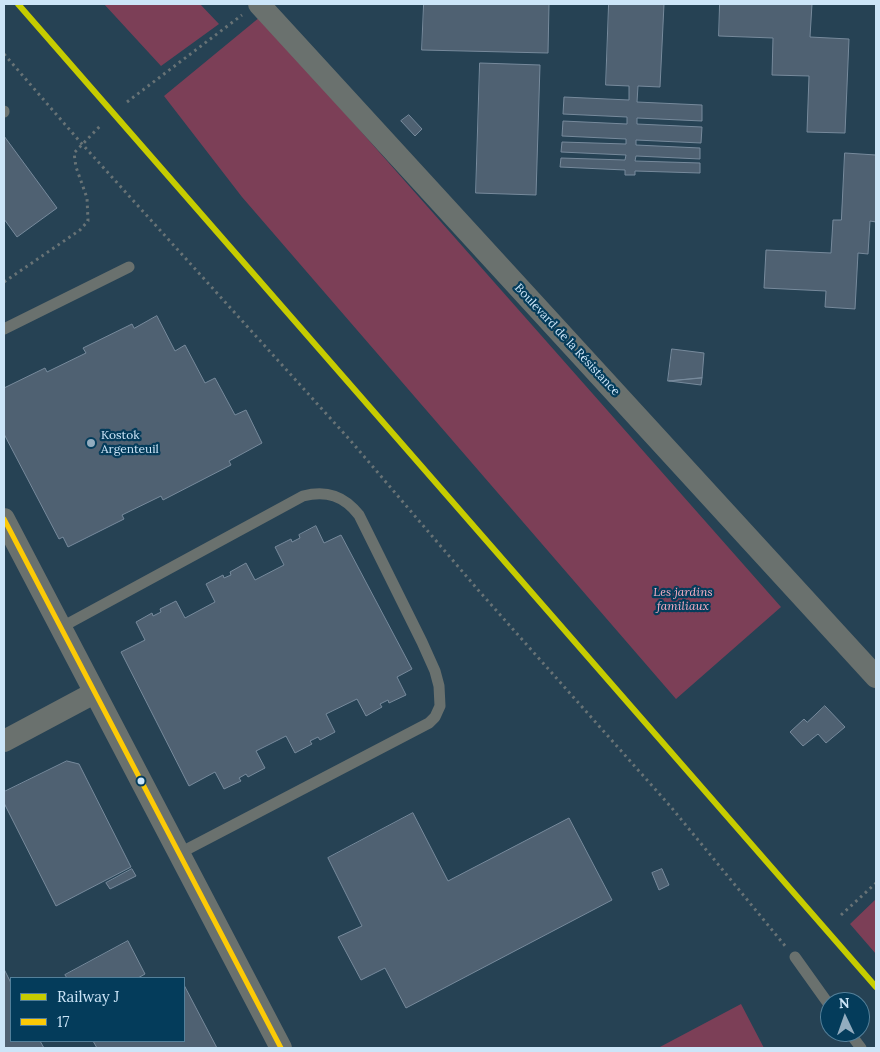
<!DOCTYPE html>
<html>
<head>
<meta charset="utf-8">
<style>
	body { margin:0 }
	#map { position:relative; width:880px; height:1052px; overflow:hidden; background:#264254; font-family:Lora,serif }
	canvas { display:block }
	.frame { position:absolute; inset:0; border:5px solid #cce5f8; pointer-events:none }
	.legend { position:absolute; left:10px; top:977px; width:175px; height:65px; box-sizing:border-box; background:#043c5b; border:1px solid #54809a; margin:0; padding:6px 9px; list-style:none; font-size:15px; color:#cce5f8 }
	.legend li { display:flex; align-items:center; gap:10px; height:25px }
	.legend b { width:25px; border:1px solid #54809a }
	.north { position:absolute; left:820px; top:992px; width:50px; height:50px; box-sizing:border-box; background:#043c5b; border:1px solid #54809a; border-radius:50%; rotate:357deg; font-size:14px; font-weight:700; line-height:20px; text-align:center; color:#cce5f8 }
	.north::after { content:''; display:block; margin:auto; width:18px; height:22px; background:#92acbf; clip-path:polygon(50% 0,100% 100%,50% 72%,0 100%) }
</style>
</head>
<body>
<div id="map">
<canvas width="880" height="1052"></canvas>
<div class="frame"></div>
<ul class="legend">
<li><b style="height:6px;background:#c6cc00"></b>Railway J</li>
<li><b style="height:6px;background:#fcca06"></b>17</li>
</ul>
<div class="north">N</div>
</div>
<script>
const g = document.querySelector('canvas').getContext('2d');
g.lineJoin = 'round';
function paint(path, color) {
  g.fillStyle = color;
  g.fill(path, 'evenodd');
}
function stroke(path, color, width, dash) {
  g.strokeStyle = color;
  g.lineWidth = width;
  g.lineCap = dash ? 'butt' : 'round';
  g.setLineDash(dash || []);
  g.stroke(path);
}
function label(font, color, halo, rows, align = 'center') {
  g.font = font + ' Lora,serif';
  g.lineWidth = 4.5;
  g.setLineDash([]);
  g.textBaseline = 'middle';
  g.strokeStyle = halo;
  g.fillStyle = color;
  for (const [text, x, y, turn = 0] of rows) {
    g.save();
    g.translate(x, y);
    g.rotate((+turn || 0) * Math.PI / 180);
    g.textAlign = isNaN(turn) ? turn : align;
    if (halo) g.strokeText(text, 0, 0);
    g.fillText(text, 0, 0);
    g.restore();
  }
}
paint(new Path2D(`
	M 104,4 L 200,4 L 219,24 L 161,66 Z
	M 260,17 L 781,607 L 676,699 L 242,197 L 164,96 Z
	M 876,899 L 876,954 L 850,924 Z
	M 741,1004 L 764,1048 L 658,1048 Z`), '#7c3f57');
const building = new Path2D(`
	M 424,4 L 549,4 L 548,53 L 422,50 Z
	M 609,4 L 664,4 L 660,87 L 638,86 L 637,102 L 702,105 L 702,121 L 637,118 L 637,124 L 702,127 L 701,143 L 636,140 L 636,145 L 700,148 L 700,159 L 636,156 L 635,161 L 700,163 L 700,173 L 635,171 L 635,175 L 625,175 L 625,170 L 560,167 L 561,158 L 625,160 L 626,155 L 561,152 L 562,142 L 626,144 L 626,139 L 562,136 L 563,121 L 627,124 L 627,117 L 563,114 L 564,97 L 629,100 L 629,86 L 606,85 Z
	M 720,4 L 812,4 L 810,37 L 849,39 L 845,133 L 807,132 L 809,76 L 772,75 L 773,38 L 719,36 Z
	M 480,63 L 540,65 L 536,195 L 476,193 Z
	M 409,115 L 422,129 L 415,136 L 401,121 Z
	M 4,136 L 57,208 L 17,237 L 4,219 Z
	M 845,153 L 876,155 L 876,222 L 870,221 L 868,254 L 858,253 L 855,309 L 825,307 L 826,291 L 764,288 L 766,250 L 831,253 L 833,220 L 841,220 Z
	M 157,316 L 175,351 L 185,345 L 205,383 L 215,378 L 235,415 L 246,410 L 262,443 L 229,461 L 231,465 L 163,500 L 161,496 L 122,515 L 124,519 L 68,547 L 63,537 L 59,539 L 4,434 L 4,388 L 45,368 L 47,372 L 86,353 L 83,348 L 132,324 L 134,328 Z
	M 672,349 L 704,353 L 702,378 L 668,381 Z
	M 702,378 L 701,385 L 669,381 Z
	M 316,526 L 324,543 L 341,535 L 412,669 L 397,677 L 406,695 L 389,703 L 388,700 L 380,704 L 382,707 L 366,716 L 357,699 L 326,714 L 335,732 L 320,740 L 318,737 L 310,741 L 312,744 L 295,753 L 286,736 L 256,751 L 265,768 L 248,777 L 246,774 L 239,778 L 241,781 L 224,789 L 215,772 L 189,786 L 121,652 L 145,640 L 136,622 L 152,613 L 153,616 L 161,612 L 160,609 L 176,601 L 185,618 L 215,602 L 206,584 L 223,575 L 224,578 L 231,575 L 230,572 L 246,563 L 255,580 L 284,565 L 275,547 L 291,539 L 292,542 L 300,538 L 299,535 Z
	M 825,706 L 845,727 L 826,743 L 818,734 L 803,746 L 790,732 L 804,719 L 807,722 Z
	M 67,761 L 79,764 L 131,867 L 56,906 L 4,803 L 4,792 Z
	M 413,813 L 448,881 L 569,818 L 612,900 L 406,1008 L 385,968 L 361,980 L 338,937 L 362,926 L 328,858 Z
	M 132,869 L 136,876 L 110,889 L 106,883 Z
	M 662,869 L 669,885 L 659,890 L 652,873 Z
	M 128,941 L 145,974 L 138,978 L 67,978 L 65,975 Z
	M 4,969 L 11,983 L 11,1041 L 40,1041 L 44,1048 L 4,1048 Z
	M 184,985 L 217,1048 L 97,1048 L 93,1041 L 184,1041 Z`);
paint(building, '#4f6172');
stroke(building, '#778a9c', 1);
stroke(new Path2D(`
	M 4,54 L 82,144 L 350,440 L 479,591 L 671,807 L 786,947
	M 127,102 L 242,15
	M 4,282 L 80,230 L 88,221 L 87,198 L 76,167 L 74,153 L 102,124
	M 841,915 L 876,883`), '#687376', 3, [2.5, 4]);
stroke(new Path2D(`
	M 4,111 L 4,112
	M 4,329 L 129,267
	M 60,628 L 303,496 C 327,490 344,496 359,515 L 422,642 L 435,671 L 439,686 L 440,706 L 435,717 L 429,723 L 178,854
	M 795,957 L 830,1006
	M 849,1032 L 861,1048`), '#6a716e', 11);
stroke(new Path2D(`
	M 259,4 L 876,677
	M 4,519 L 281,1048
	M 4,741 L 94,693`), '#6a716e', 22);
stroke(new Path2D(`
	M 4,519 L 281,1048`), '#fcca06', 5);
stroke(new Path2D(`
	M 18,4 L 876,987`), '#c6cc00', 6);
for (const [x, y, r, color] of [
	[91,443,5,"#92acbf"],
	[141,781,4.5,"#cce5f8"]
]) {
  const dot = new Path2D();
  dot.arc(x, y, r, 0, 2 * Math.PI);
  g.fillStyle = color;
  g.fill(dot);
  stroke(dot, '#043c5b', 2);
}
label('12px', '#cce5f8', '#043c5b', [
	["Boulevard de la Résistance",567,340,47]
]);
label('12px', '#cce5f8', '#043c5b', [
	["Kostok",101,436],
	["Argenteuil",101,450]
], 'left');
label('italic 12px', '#f9afc4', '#043c5b', [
	["Les jardins",683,593],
	["familiaux",683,607]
]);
</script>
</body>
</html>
